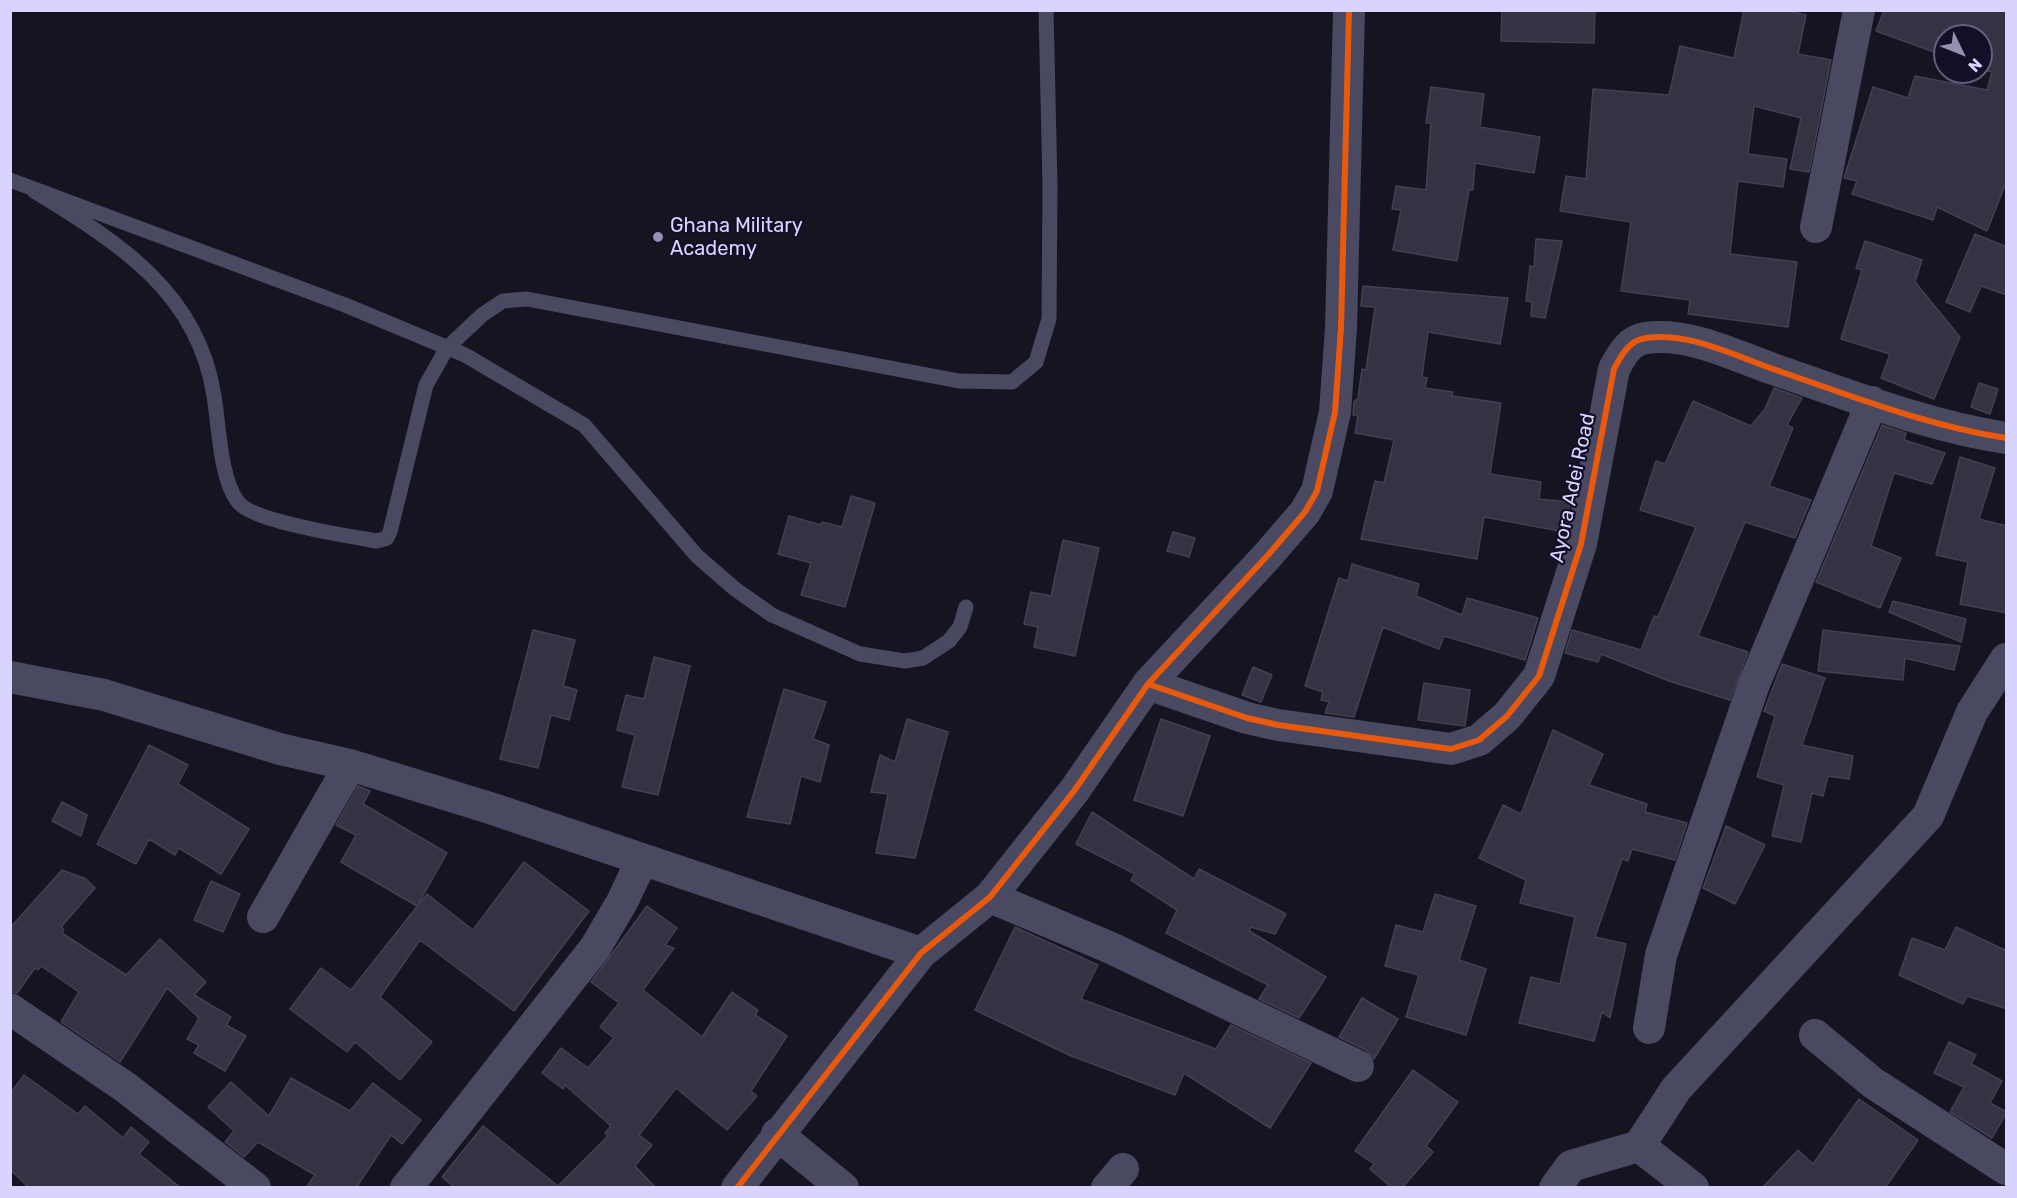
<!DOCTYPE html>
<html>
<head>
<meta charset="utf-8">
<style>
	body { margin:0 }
	#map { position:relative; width:2017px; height:1198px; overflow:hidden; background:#161421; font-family:Rubik,sans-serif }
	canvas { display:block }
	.frame { position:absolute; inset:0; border:12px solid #d9d4ff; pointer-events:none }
	.north { position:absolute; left:1933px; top:24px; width:60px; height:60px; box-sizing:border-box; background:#130f26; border:2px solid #625e7d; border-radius:50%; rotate:133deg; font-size:16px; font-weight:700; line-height:24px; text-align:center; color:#d9d4ff }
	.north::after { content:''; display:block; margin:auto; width:21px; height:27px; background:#9591b1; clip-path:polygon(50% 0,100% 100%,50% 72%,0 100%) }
</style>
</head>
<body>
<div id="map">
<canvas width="2017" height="1198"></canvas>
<div class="frame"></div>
<div class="north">N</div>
</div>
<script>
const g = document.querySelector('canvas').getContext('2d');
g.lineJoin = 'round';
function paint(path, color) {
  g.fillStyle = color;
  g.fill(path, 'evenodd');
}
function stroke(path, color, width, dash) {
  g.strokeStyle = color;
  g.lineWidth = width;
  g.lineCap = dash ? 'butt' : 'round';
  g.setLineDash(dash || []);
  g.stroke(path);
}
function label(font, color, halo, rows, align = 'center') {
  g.font = font + ' Rubik,sans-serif';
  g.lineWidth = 4.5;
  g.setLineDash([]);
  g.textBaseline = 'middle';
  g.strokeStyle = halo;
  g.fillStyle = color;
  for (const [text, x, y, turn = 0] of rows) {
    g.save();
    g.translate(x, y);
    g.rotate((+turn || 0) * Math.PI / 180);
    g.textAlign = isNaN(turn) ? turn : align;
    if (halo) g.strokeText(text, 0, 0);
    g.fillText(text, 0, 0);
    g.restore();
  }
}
const building = new Path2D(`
	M 1502,10 L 1595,10 L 1594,43 L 1501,41 Z
	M 1744,10 L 1783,10 L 1806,15 L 1798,54 L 1831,60 L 1809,172 L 1790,169 L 1801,118 L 1754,106 L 1748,154 L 1787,159 L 1783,187 L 1738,181 L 1730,254 L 1797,262 L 1788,327 L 1688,314 L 1690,300 L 1621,291 L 1631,222 L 1560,211 L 1566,176 L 1586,179 L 1593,89 L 1669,95 L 1680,46 L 1734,58 Z
	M 1884,10 L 2007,10 L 2007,180 L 1987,231 L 1937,207 L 1933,220 L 1852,194 L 1857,181 L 1844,178 L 1873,87 L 1908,98 L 1915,76 L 1987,90 L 1992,72 L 1981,69 L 1981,36 L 1945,36 L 1945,56 L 1876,31 Z
	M 1431,87 L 1484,94 L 1480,127 L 1540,137 L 1534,173 L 1475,163 L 1473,190 L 1469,190 L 1457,261 L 1393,250 L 1401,210 L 1392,209 L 1396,186 L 1426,190 L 1431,123 L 1426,123 Z
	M 1975,234 L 2007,247 L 2007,295 L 1981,286 L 1970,312 L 1946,302 Z
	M 1536,239 L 1562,241 L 1545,318 L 1531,316 L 1532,302 L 1526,301 L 1530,266 L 1534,267 Z
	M 1865,241 L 1922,260 L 1915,282 L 1960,337 L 1934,399 L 1881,378 L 1890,354 L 1841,339 L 1862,270 L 1856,268 Z
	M 1363,286 L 1508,298 L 1500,344 L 1428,332 L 1422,377 L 1427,378 L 1425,388 L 1453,392 L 1452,396 L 1501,403 L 1490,474 L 1541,482 L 1539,499 L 1570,502 L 1565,532 L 1484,517 L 1477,559 L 1361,539 L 1375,481 L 1384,483 L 1394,440 L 1355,433 L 1358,416 L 1353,415 L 1354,402 L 1358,398 L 1362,369 L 1366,370 L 1375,307 L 1361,306 Z
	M 1979,383 L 1998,389 L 1990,414 L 1971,407 Z
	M 1774,388 L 1802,398 L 1787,425 L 1793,428 L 1769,486 L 1811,500 L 1795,538 L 1745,522 L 1698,636 L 1748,652 L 1730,700 L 1669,681 L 1601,654 L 1598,662 L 1565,653 L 1572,630 L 1641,650 L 1654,616 L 1658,617 L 1696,527 L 1640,510 L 1656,461 L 1665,464 L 1693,401 L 1751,426 L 1765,409 Z
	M 1882,425 L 1906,433 L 1904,440 L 1945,453 L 1932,484 L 1894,473 L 1871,546 L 1901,558 L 1880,608 L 1816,582 Z
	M 1960,457 L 1995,468 L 1979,519 L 2007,526 L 2007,613 L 1960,604 L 1968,562 L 1936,555 Z
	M 851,496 L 875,503 L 845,607 L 801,595 L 811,563 L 778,554 L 789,516 L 821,525 L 822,522 L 842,527 Z
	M 1173,532 L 1195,538 L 1189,557 L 1167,551 Z
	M 1063,540 L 1099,548 L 1075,656 L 1034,647 L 1038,627 L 1024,624 L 1031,592 L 1051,596 Z
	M 1352,564 L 1419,584 L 1416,596 L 1462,615 L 1467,598 L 1538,618 L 1525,660 L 1444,636 L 1439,649 L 1383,627 L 1354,717 L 1325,713 L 1329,702 L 1321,700 L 1323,692 L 1305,686 L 1339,578 L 1348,581 Z
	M 1893,601 L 1966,619 L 1961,642 L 1889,612 Z
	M 533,630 L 575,640 L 563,686 L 577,690 L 569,720 L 551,715 L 538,768 L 500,759 Z
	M 1823,630 L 1915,641 L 1960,646 L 1954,670 L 1905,658 L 1903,680 L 1818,671 Z
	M 654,657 L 690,666 L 658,795 L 622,787 L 635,735 L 617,730 L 626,695 L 644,699 Z
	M 1782,664 L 1825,678 L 1802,745 L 1853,756 L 1849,779 L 1828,776 L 1823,796 L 1812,793 L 1801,842 L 1772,836 L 1784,785 L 1757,777 L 1775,716 L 1764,711 Z
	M 1253,667 L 1272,675 L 1261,702 L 1242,695 Z
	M 1424,683 L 1470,690 L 1465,726 L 1418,720 Z
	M 784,689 L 826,702 L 813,739 L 829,745 L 820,782 L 801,776 L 790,824 L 747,817 Z
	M 907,719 L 948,732 L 915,858 L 876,853 L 888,794 L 871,792 L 880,755 L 895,762 Z
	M 1161,719 L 1210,736 L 1183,816 L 1134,800 Z
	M 1553,730 L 1603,754 L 1589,785 L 1647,804 L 1645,812 L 1687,823 L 1675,860 L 1632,849 L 1628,861 L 1622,859 L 1595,937 L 1626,944 L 1610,1018 L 1602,1012 L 1594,1041 L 1519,1023 L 1531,977 L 1560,984 L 1575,917 L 1520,903 L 1526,880 L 1479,858 L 1503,805 L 1521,814 Z
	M 149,745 L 188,765 L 178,784 L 249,829 L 221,874 L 179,848 L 175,855 L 149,839 L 136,864 L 97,844 Z
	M 358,786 L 370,791 L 363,804 L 447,853 L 417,906 L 341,862 L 356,835 L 336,825 Z
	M 62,802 L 87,815 L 81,836 L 52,821 Z
	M 1092,812 L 1194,879 L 1199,869 L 1286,914 L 1275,934 L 1251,927 L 1249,931 L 1326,977 L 1299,1018 L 1259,999 L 1268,985 L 1166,933 L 1177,910 L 1131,880 L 1135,874 L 1076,844 Z
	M 1726,826 L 1765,845 L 1735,904 L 1703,888 Z
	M 524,862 L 589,911 L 514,1011 L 420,940 L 380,997 L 432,1042 L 400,1080 L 355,1042 L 347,1052 L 290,1009 L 321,968 L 351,990 L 427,894 L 473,930 Z
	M 62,870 L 86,879 L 95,888 L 61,927 L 64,929 L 62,933 L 126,975 L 160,939 L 206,982 L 194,995 L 231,1017 L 226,1025 L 246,1036 L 225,1071 L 194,1053 L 199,1045 L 187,1039 L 199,1018 L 167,988 L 120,1062 L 61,1022 L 79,992 L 41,966 L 38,970 L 35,968 L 17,993 L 10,991 L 10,928 Z
	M 211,881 L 240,894 L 223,932 L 194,920 Z
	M 1435,894 L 1476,906 L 1459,960 L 1486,969 L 1466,1035 L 1406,1017 L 1419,975 L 1385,966 L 1396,925 L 1423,932 Z
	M 647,906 L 677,928 L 665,945 L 674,948 L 643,990 L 702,1037 L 732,992 L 758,1010 L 755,1015 L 787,1036 L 751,1091 L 757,1096 L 727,1130 L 676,1088 L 639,1135 L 652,1145 L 635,1166 L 656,1188 L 455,1188 L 442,1177 L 483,1126 L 558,1186 L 608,1136 L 605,1133 L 611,1126 L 565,1085 L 563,1089 L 542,1073 L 561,1048 L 588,1068 L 614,1038 L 600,1027 L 619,1003 L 591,982 Z
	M 1015,927 L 1098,965 L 1081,999 L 1216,1049 L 1231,1025 L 1311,1063 L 1270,1128 L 1184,1073 L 1175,1095 L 1069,1055 L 975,1010 Z
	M 1956,927 L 2007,951 L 2007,1009 L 1967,996 L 1963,1004 L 1899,975 L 1912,938 L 1945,950 Z
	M 1362,998 L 1398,1019 L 1374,1059 L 1366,1050 L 1339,1037 Z
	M 1949,1042 L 1976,1055 L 1971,1064 L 2002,1081 L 1990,1103 L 2007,1112 L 1992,1138 L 1950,1112 L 1964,1087 L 1934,1073 Z
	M 1413,1070 L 1458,1102 L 1426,1146 L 1433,1152 L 1402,1188 L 1392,1188 L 1370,1169 L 1374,1164 L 1355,1151 Z
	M 24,1075 L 78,1114 L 85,1106 L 123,1138 L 131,1127 L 149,1142 L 139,1154 L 181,1188 L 29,1188 L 10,1169 L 10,1094 Z
	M 291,1078 L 350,1111 L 373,1083 L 421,1120 L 402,1144 L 391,1135 L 356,1188 L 306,1188 L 315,1175 L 258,1142 L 244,1157 L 225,1142 L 234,1131 L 208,1107 L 231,1082 L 269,1116 Z
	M 1859,1099 L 1918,1140 L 1885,1188 L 1762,1188 L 1798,1150 L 1813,1164 Z`);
paint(building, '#343243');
stroke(building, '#433f54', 1.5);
stroke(new Path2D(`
	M 10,180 L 345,305 L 465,355 L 584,425 L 697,556 L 735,589 L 772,615 L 860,654 L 905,661 L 923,658 L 949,641 L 960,627 L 966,607
	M 34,191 C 117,242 198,291 214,396 C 219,425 220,479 238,502 C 253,522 349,536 377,541 L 387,538 L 390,532 L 426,385 L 447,348 L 482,315 L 503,301 L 527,299 L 959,381 L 1012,382 L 1036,362 L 1049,319 L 1050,186 L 1046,10`), '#4a4962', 15);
stroke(new Path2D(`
	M 1816,227 L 1859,10
	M 10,677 L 104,695 L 280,749 L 350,765 L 490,808 L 921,953
	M 1148,684 L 1247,718 L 1278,725 L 1451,749 L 1479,740 L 1507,716 L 1539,676 L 1581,544 L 1614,369 C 1621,356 1629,340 1646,338 C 1689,332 1733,355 1773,369 C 1849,395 1927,426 2006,438
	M 990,897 L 1111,948 L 1358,1066
	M 263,917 L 350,765
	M 10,1009 L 125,1087 L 255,1188
	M 1649,1028 L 1661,955 L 1754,684 L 1872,402
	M 1815,1035 L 1873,1083 L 2006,1169
	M 777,1134 L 843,1188
	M 1639,1146 L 1693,1188
	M 406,1188 L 595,948 L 622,902 L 642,860
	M 737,1188 L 921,953 L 990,897 L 1074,791 L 1148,684 L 1268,555 L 1305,512 L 1317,491 L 1335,412 L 1341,328 L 1349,10
	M 1107,1188 L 1123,1169
	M 1555,1188 L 1571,1166 L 1639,1146 L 1676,1089 L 1928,816 L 1972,712 L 2006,659`), '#4a4962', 32);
stroke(new Path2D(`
	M 1148,684 L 1247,718 L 1278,725 L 1451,749 L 1479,740 L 1507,716 L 1539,676 L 1581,544 L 1614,369 C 1621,356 1629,340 1646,338 C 1689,332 1733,355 1773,369 C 1849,395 1927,426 2006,438
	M 737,1188 L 921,953 L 990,897 L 1074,791 L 1148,684 L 1268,555 L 1305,512 L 1317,491 L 1335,412 L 1341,328 L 1349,10`), '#e8590c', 6);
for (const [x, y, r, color] of [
	[658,237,6,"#9591b1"]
]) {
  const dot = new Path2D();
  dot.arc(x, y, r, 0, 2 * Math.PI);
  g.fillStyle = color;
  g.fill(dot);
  stroke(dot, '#130f26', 2);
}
label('20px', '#d9d4ff', '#130f26', [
	["Ghana Military",670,226],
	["Academy",670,249]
], 'left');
label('20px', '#d9d4ff', '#130f26', [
	["Ayora Adei Road",1573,488,-78]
]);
</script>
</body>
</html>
